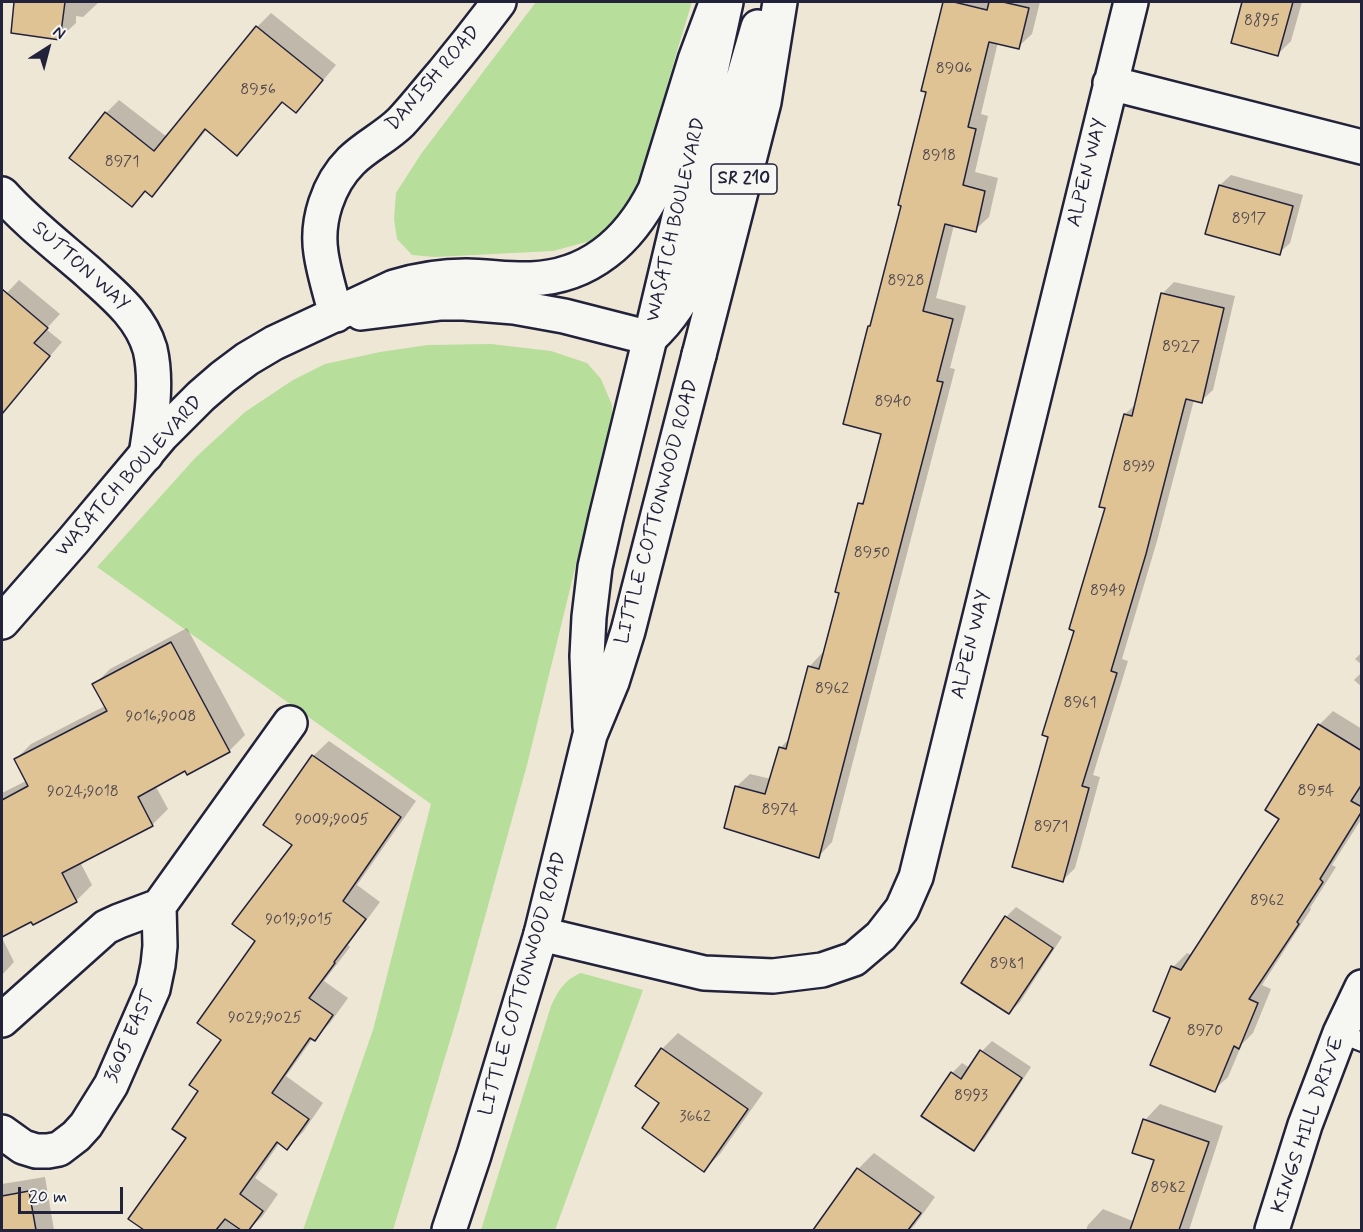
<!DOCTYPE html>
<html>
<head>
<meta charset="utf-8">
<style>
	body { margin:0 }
	#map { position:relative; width:1363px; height:1232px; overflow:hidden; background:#efe7d6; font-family:Mynerve,sans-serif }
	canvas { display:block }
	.frame { position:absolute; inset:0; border:3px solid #22223b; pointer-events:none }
	.north { position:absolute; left:18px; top:18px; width:60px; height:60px; -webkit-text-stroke:4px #f6f6f2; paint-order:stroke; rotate:36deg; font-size:16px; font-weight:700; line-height:24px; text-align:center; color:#22223b }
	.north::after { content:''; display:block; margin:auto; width:21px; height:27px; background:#22223b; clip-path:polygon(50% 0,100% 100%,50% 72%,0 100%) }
	.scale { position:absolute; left:18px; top:1187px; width:105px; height:27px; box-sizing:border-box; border:3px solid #22223b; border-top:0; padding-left:8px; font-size:18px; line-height:21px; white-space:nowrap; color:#22223b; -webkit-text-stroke:4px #f6f6f2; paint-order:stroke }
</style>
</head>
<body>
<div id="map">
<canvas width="1363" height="1232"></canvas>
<div class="frame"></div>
<div class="north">N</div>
<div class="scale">20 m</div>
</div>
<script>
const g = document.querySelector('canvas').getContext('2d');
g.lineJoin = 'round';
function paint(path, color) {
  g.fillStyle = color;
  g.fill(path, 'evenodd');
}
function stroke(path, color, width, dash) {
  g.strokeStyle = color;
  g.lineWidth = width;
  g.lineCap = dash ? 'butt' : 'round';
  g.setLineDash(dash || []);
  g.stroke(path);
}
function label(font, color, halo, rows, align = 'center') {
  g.font = font + ' Mynerve,sans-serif';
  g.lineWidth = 5;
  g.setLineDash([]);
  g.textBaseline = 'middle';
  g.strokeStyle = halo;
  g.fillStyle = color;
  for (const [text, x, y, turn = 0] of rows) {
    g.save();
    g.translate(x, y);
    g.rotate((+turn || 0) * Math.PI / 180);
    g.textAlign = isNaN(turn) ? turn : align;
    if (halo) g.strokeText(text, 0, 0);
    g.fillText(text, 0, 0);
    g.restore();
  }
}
paint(new Path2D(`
	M 536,2 L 692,2 L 677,51 L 642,175 L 630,200 L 608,229 L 590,241 L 553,251 L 434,257 L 412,255 L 397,239 L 394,219 L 396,193 L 421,154 Z
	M 491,344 L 551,351 L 587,363 L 601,379 L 612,405 L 612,417 L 527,765 L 458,1014 L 393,1230 L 303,1230 L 373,1030 L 431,804 L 97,567 L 196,457 L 245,412 L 293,380 L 325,364 L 380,352 L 428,345 Z
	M 581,973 L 643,990 L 555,1230 L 481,1230 L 551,1006 C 559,990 564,980 581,973 Z`), '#b7de9a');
paint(new Path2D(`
	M 16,2 L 99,2 L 83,17 L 76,16 L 76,23 L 60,38 L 12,32 Z
	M 944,2 L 1040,2 L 1032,34 L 1018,47 L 998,42 L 981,114 L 988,116 L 975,172 L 998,178 L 989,217 L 975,230 L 954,225 L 936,298 L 966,306 L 950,368 L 955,369 L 832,842 L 819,856 L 736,787 L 750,774 L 771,779 L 780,748 L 791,737 L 809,667 L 822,653 L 824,654 L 840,592 L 860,504 L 866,498 L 883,432 L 869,326 L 873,323 L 903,205 L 927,91 L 923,90 Z
	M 1244,2 L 1302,2 L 1291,41 L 1278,54 L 1233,42 Z
	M 271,13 L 336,65 L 309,97 L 296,111 L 283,101 L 251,140 L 237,154 L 207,129 L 166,181 L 152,195 L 146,190 L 132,205 L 106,113 L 119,100 L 167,137 L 257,27 Z
	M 1231,175 L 1303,195 L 1290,243 L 1279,253 L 1220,185 Z
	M 19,280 L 60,314 L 46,329 L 62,342 L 28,382 L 15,395 L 2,384 L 2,298 Z
	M 1174,282 L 1235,296 L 1213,390 L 1201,401 L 1194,400 L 1157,541 L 1122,659 L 1128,661 L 1093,775 L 1100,777 L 1075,868 L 1063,880 L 1076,630 L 1107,507 L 1125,414 L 1136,404 L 1162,294 Z
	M 187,628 L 245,735 L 230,750 L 188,773 L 185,769 L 155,785 L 168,809 L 152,825 L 80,862 L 92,885 L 76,901 L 32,920 L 2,936 L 2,793 L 26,781 L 15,760 L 31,744 L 105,706 L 94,685 L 110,669 Z
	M 1362,652 L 1362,665 L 1355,659 Z
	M 1362,672 L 1362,687 L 1354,680 Z
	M 1333,711 L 1362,729 L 1362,818 L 1332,865 L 1336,867 L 1310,908 L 1311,909 L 1262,985 L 1271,989 L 1253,1033 L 1242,1044 L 1228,1077 L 1214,1090 L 1172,1018 L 1173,967 L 1187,953 L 1192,955 L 1281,818 L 1319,725 Z
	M 329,741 L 416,801 L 357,885 L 380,902 L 348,945 L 350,947 L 324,981 L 348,998 L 330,1023 L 314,1039 L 313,1038 L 286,1076 L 323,1103 L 303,1132 L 287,1148 L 280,1142 L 255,1178 L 278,1194 L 262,1217 L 248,1230 L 243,1230 L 241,1229 L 240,1230 L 146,1230 L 130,1218 L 188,1138 L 200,1091 L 223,1039 L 257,941 L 294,845 L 313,756 Z
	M 1016,907 L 1062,937 L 1020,1002 L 1009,1013 L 1006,917 Z
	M 2,938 L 14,962 L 2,975 Z
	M 678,1033 L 763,1093 L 720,1154 L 704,1170 L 661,1102 L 662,1049 Z
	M 992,1041 L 1031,1067 L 985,1138 L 974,1149 L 952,1073 L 962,1063 L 970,1068 L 982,1051 Z
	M 1160,1104 L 1223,1126 L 1189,1230 L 1086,1230 L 1088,1225 L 1103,1209 L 1135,1222 L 1156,1160 L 1145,1120 Z
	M 874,1153 L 935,1197 L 914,1226 L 910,1230 L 815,1230 L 858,1169 Z
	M 45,1177 L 54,1230 L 2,1230 L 2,1184 Z`), '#0003');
const building = new Path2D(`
	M 14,2 L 65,2 L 60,40 L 11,33 Z
	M 943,2 L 954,2 L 987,10 L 989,2 L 1003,2 L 1029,8 L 1019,49 L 989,42 L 968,127 L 976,129 L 963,185 L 985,191 L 976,232 L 945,224 L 923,311 L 953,319 L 937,381 L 943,382 L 819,858 L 724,828 L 735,786 L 765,794 L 779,747 L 786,749 L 808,666 L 819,669 L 839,593 L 835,592 L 858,503 L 863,504 L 881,434 L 843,424 L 868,326 L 870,326 L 901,206 L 898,205 L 926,92 L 921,91 Z
	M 1242,2 L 1293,2 L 1278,56 L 1231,43 Z
	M 256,26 L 323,80 L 296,113 L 282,102 L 237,156 L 205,129 L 152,197 L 145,191 L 132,207 L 69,158 L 105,112 L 154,151 Z
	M 1219,185 L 1293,206 L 1280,255 L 1205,234 Z
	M 2,289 L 48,328 L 34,343 L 50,356 L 2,414 Z
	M 1161,293 L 1224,308 L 1202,403 L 1186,399 L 1146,554 L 1111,671 L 1117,673 L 1082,786 L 1089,788 L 1063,882 L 1012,867 L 1048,737 L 1042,735 L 1074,631 L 1069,629 L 1105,508 L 1099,507 L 1124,414 L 1132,416 Z
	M 171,642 L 230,752 L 187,775 L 185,771 L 138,797 L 153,826 L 62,873 L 77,902 L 33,925 L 31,922 L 2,937 L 2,800 L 28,786 L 14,759 L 107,711 L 92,684 Z
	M 1318,724 L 1362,751 L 1362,784 L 1351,801 L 1362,807 L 1362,811 L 1320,879 L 1323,882 L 1297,922 L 1299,924 L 1249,999 L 1258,1003 L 1239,1049 L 1234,1046 L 1215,1092 L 1150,1065 L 1170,1018 L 1153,1011 L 1171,966 L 1181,970 L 1279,819 L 1265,810 Z
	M 312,755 L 401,817 L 343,901 L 366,919 L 334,962 L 335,963 L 309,998 L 333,1015 L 315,1041 L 310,1038 L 272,1093 L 309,1119 L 287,1150 L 277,1142 L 240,1194 L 263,1211 L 249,1230 L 241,1230 L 225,1219 L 216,1230 L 144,1230 L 128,1219 L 186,1138 L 172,1129 L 198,1091 L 189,1085 L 221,1040 L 197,1023 L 255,941 L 232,924 L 292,845 L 263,825 Z
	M 1005,916 L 1053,948 L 1009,1014 L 961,983 Z
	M 661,1048 L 748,1109 L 704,1172 L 642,1128 L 659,1103 L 635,1086 Z
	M 980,1050 L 1022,1078 L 974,1151 L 921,1116 L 951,1072 L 961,1079 Z
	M 1143,1119 L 1209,1142 L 1179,1230 L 1130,1230 L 1154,1160 L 1132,1153 Z
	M 857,1168 L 921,1213 L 908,1230 L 813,1230 Z
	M 29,1191 L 36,1230 L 2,1230 L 2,1196 Z`);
paint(building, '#e0c394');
stroke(building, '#22223b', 1.5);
const lane = new Path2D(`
	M 1340,1033 L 1362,1042`);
const street = new Path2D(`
	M 1110,83 L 1362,147
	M 2,194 C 27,222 58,246 87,271 C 112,294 140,315 150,349 C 158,383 151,422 146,455
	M 541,934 L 704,973 L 773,976 L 822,970 L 854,959 L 881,936 L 902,909 L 916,877 L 1131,2
	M 2,1020 L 106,927 L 119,921 L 159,906
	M 2,1132 L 23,1147 L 36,1151 L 48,1151 L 59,1149 L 76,1136 L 86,1125 L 111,1085 L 153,989 L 158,965 L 160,946 L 159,906 L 290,723
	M 1272,1230 L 1305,1125 L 1340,1033 L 1362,987`);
const secondary = new Path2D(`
	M 361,313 L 441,303 L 464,303 L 514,307 L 564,316 L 650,338 L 606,518 L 595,567 L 589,617 L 587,656 L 590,727
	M 336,315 C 331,295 324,274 321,253 C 316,221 328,184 351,161 C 366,146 386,137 401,122 C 416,106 429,89 443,73 C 462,50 481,26 499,2
	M 2,622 L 73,541 L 162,435 L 201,396 L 223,377 L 247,359 L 274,343 L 394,287 C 417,280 442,276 466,276 C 488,276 509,280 531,279 C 590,277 630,240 655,190 L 695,60 L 714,9
	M 449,1230 L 474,1155 L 541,934 L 590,735 L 612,682 L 628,631 L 699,355`);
const primary = new Path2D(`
	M 652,331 L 681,209 L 726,2
	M 650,338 C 670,319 684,300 693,274 L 738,96 L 758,27
	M 699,355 L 764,102 L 780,2`);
stroke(lane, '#22223b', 22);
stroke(street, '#22223b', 38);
stroke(secondary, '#22223b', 38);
stroke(primary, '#22223b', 38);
stroke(lane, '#f6f6f2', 18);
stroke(street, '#f6f6f2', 33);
stroke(secondary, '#f6f6f2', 33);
stroke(primary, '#f6f6f2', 33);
label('16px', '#524a51', null, [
	["8895",1262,22],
	["8906",954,70],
	["8956",258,91],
	["8918",939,157],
	["8971",122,163],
	["8917",1249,220],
	["8928",906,282],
	["8927",1181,348],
	["8940",893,403],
	["8939",1139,468],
	["8950",872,554],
	["8949",1108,592],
	["8962",832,690],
	["8961",1080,704],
	["9016;9008",161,718],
	["8954",1316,792],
	["9024;9018",83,793],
	["8974",780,811],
	["9009;9005",332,821],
	["8971",1051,828],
	["8962",1267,902],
	["9019;9015",299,921],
	["8981",1007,965],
	["9029;9025",265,1019],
	["8970",1205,1032],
	["8993",971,1097],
	["3662",695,1118],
	["8982",1168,1189]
]);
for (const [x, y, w] of [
	[744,179,66]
]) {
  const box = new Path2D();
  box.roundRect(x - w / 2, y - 15, w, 30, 4.5);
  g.fillStyle = '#f6f6f2';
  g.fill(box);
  stroke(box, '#22223b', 1.5);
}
label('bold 18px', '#22223b', null, [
	["SR 210",744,179]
]);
label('20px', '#22223b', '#f6f6f2', [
	["DANISH ROAD",434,79,-49],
	["ALPEN WAY",1088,173,-76],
	["WASATCH BOULEVARD",677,220,-77],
	["SUTTON WAY",80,267,42],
	["WASATCH BOULEVARD",130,477,-48],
	["LITTLE COTTONWOOD ROAD",658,512,-75],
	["ALPEN WAY",972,645,-76],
	["LITTLE COTTONWOOD ROAD",524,984,-74],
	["3605 EAST",131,1037,-66],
	["KINGS HILL DRIVE",1309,1125,-71]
]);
</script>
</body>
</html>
